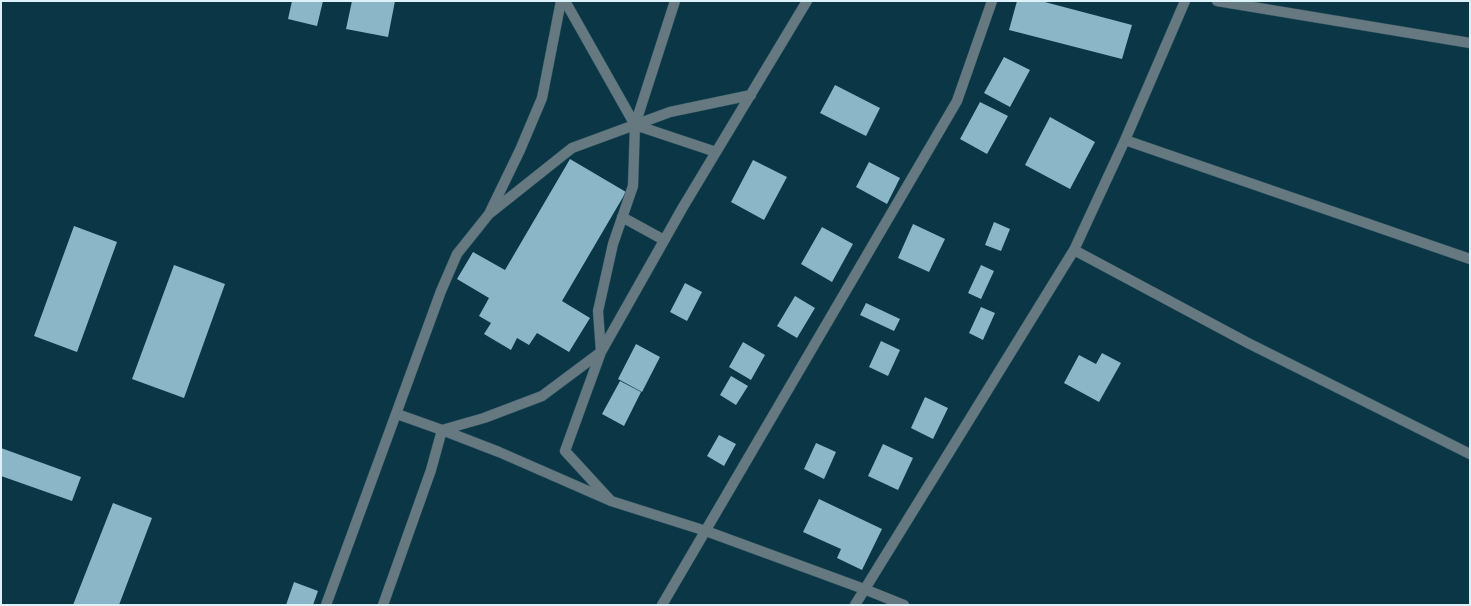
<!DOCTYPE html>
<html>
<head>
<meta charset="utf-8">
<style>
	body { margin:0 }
	#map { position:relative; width:1471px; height:606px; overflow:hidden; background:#0a3645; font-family:"Noto Sans",sans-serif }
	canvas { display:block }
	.frame { position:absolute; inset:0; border:2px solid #dcf2fb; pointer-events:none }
</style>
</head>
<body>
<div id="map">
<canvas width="1471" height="606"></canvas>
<div class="frame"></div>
</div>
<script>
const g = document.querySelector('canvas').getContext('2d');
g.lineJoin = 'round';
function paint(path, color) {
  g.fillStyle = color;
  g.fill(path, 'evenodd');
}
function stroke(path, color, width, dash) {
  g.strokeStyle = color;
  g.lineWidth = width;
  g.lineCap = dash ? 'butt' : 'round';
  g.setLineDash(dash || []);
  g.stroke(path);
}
paint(new Path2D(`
	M 292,1 L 323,1 L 317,26 L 288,19 Z
	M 352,1 L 395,1 L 388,37 L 346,29 Z
	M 1017,1 L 1041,1 L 1132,25 L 1122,59 L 1009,30 Z
	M 1004,57 L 1030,70 L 1010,107 L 984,93 Z
	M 835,85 L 880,108 L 866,136 L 820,113 Z
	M 980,102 L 1008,116 L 987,154 L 960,139 Z
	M 1050,117 L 1095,142 L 1070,189 L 1025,165 Z
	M 570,159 L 626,192 L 562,301 L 590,318 L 569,352 L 537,333 L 529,345 L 517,338 L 511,350 L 484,334 L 491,323 L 479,316 L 489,298 L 457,279 L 473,252 L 505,270 Z
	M 753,160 L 787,177 L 764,220 L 731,202 Z
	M 869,162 L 900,178 L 887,204 L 856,187 Z
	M 994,222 L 1010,229 L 1001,251 L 985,245 Z
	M 913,224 L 945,239 L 929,272 L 898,258 Z
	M 74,226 L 117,242 L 77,352 L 34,336 Z
	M 822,227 L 853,244 L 832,282 L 801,264 Z
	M 174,265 L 225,284 L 184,398 L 132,379 Z
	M 981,265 L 994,271 L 981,299 L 968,293 Z
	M 685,283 L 702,292 L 687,321 L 670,312 Z
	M 795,296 L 815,308 L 797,338 L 777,326 Z
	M 866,303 L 900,319 L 894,331 L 860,315 Z
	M 981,307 L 995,313 L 983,340 L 969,333 Z
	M 881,341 L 900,350 L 888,376 L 869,367 Z
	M 743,342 L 765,355 L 751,380 L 729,367 Z
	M 636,344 L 660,357 L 642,392 L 618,379 Z
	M 1102,353 L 1121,363 L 1099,402 L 1064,383 L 1079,355 L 1096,364 Z
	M 731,376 L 748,386 L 736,405 L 720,395 Z
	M 620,381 L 641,392 L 624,426 L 602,414 Z
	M 925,397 L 948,408 L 933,439 L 911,428 Z
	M 719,435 L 736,444 L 724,466 L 707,456 Z
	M 816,443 L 836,452 L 824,479 L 804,469 Z
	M 883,444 L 913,458 L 898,490 L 868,476 Z
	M 1,448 L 81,477 L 72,501 L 1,476 Z
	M 819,499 L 882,529 L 862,570 L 837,558 L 841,549 L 803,532 Z
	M 113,503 L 152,518 L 119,605 L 73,605 Z
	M 294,582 L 318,591 L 313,605 L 286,605 Z`), '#8bb6c8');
const minor = new Path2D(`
	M 565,1 L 635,125 L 716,152
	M 1217,1 L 1470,43
	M 1125,140 L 1470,259
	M 490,212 L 520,150 L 542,98 L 561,1
	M 622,217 L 664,240
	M 1074,250 L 1248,343 L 1470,454
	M 397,414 L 442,430 L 499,452 L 611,501 L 706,531 L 864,589 L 904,605
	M 611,501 L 565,451 L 601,352 L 683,207 L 807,1
	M 326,605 L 441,291 L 457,254 L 489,214 L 572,148 L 670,112 L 751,95
	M 383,605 L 431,470 L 442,430 L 484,418 L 542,396 L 601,352 L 598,311 L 613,244 L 633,186 L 635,125 L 675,1
	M 662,605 L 957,101 L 992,1
	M 855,605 L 1074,250 L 1125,140 L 1185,1`);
stroke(minor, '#2c5462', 11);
stroke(minor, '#677980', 10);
</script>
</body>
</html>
